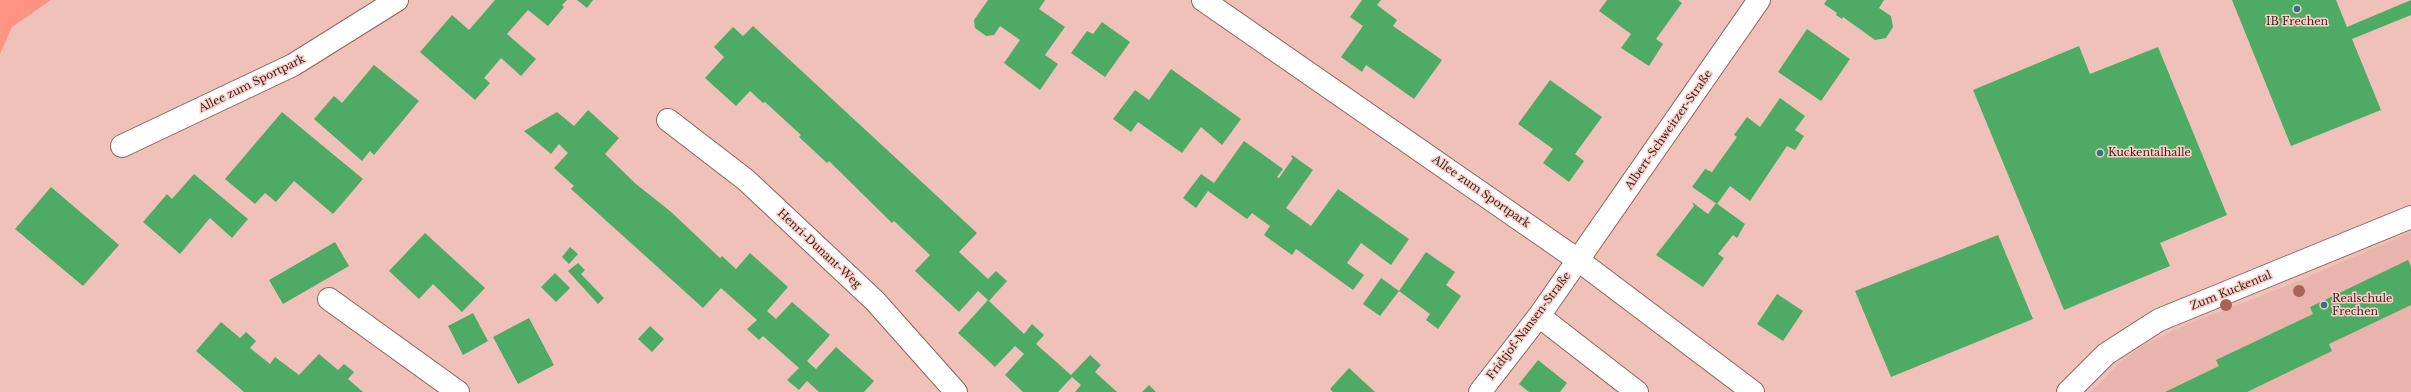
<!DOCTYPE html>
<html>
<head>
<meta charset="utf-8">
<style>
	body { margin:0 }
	canvas { display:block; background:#efc1b9 }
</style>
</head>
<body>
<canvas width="2411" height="392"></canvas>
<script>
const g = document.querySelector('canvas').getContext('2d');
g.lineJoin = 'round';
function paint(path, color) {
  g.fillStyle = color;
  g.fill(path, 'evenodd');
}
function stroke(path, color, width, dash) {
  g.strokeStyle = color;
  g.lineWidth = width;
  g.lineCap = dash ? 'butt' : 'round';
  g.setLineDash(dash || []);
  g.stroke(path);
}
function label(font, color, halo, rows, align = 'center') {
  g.font = font + ' "Libre Baskerville",serif';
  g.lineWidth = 3;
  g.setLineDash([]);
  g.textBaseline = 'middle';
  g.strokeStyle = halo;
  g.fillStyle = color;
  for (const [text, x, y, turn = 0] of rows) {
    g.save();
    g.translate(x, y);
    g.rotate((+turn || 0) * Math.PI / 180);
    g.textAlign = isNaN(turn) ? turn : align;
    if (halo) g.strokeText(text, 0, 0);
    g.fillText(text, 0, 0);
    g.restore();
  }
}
paint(new Path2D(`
	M 2411,232 L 2411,392 L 2091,392 L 2123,360 L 2142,346 L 2185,325 L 2289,285 Z`), '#e9b4ab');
paint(new Path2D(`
	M 0,0 L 51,0 L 12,27 L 0,54 Z`), '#ff9383');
paint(new Path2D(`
	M 495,0 L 567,0 L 562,5 L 564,7 L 548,26 L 528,10 L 507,34 L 536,59 L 521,76 L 501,58 L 484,78 L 490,83 L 475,100 L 420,52 L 452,15 L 469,30 Z
	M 577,0 L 593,0 L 587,8 Z
	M 988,0 L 1045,0 L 1039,9 L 1065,27 L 1045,55 L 1058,64 L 1040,90 L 1004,63 L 1020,40 L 1000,26 L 994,35 L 986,36 L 975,28 L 974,20 Z
	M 1362,0 L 1381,0 L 1377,5 L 1397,20 L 1393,26 L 1442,60 L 1414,99 L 1366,65 L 1362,72 L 1341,57 L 1363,26 L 1350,17 Z
	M 1607,0 L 1678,0 L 1682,3 L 1656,39 L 1663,44 L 1649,66 L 1621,48 L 1631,34 L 1599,11 Z
	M 1827,0 L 1884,0 L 1879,8 L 1891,16 L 1893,27 L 1886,38 L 1875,40 L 1843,17 L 1842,19 L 1836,15 L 1837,13 L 1824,4 Z
	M 2232,0 L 2336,0 L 2347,27 L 2411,0 L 2411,15 L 2352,39 L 2381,110 L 2291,146 Z
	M 1102,22 L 1130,42 L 1105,77 L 1071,53 L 1087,31 L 1093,34 Z
	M 753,26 L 977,233 L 959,252 L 988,279 L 996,271 L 1007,281 L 989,301 L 1024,334 L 1032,324 L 1044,335 L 1036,344 L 1071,375 L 1090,355 L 1101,365 L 1095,372 L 1117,392 L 1075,392 L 1081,385 L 1072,377 L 1058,392 L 1023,392 L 1005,375 L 1024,354 L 1015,346 L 995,367 L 958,333 L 988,300 L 978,291 L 959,312 L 915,271 L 930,255 L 894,221 L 892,223 L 829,161 L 827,163 L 799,137 L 801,135 L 765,102 L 763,103 L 750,91 L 736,106 L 705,78 L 724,57 L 714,47 L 733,27 L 743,36 Z
	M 1807,29 L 1850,59 L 1821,101 L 1778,72 Z
	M 2079,46 L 2090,74 L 2158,47 L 2227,215 L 2160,243 L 2170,266 L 2064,310 L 1973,90 Z
	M 374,65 L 419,101 L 374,155 L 370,151 L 362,161 L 314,119 L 334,96 L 342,103 Z
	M 1171,69 L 1241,119 L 1222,145 L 1201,127 L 1182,153 L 1138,122 L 1131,132 L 1113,119 L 1135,90 L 1149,100 Z
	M 1550,80 L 1602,117 L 1575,154 L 1584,161 L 1569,182 L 1543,163 L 1553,149 L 1518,124 Z
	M 1780,98 L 1805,116 L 1795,130 L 1804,136 L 1795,150 L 1787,146 L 1750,201 L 1730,186 L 1717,204 L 1692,187 L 1705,169 L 1712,172 L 1737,137 L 1734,135 L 1747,117 L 1760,127 Z
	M 588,110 L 619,138 L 605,154 L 636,184 L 670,211 L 720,258 L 722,256 L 736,269 L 750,253 L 788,287 L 767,311 L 776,319 L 792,302 L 830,335 L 807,361 L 816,369 L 836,347 L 874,381 L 864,392 L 819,392 L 807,381 L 799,390 L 787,380 L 799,368 L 763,336 L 759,340 L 747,329 L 757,320 L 721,288 L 703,308 L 571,189 L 574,186 L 554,168 L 568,153 L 559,144 L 551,154 L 524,131 L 557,112 L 574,126 Z
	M 282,112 L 363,179 L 333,214 L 294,181 L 276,202 L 265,193 L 255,204 L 225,179 Z
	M 1244,141 L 1283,169 L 1277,177 L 1279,178 L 1293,158 L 1291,157 L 1292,155 L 1313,170 L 1286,208 L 1311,226 L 1338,189 L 1409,239 L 1391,265 L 1361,243 L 1347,263 L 1364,275 L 1353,290 L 1296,249 L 1292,255 L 1264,235 L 1270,226 L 1252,213 L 1247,219 L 1208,191 L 1196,208 L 1183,198 L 1201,174 L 1214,183 Z
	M 194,174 L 248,219 L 232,238 L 210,218 L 180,254 L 143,222 L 167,194 L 172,199 Z
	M 51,187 L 119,245 L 83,286 L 15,229 Z
	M 1692,202 L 1708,214 L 1716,203 L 1745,224 L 1737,238 L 1733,235 L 1718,254 L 1724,258 L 1703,287 L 1656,255 L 1694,206 Z
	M 425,233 L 485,288 L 462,312 L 433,284 L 419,299 L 389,271 Z
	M 1998,235 L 2033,319 L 1891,377 L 1855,291 Z
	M 335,242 L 349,266 L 283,304 L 269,280 Z
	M 570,247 L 578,254 L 569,264 L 562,257 Z
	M 1426,252 L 1455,272 L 1446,285 L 1461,296 L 1438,329 L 1426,320 L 1430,314 L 1399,291 Z
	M 2408,260 L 2411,267 L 2411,305 L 2329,344 L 2332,351 L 2247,392 L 2165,392 L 2219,366 L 2216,360 L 2313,314 L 2310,307 Z
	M 578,263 L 585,270 L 581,274 L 604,298 L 598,304 L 568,271 Z
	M 555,273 L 570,288 L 556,302 L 541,287 Z
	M 1381,278 L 1399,291 L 1380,316 L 1363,304 Z
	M 1777,294 L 1803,311 L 1783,341 L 1757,324 Z
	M 473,313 L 488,341 L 463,355 L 448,326 Z
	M 529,318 L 554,365 L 518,384 L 493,337 Z
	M 221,322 L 240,338 L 246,332 L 256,341 L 250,348 L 270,364 L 275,357 L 299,375 L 319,354 L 338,370 L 344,364 L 354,372 L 348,379 L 363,392 L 244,392 L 196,351 Z
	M 650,326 L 664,339 L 652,352 L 638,339 Z
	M 1538,360 L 1567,383 L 1560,392 L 1529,392 L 1519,384 Z
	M 1349,368 L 1375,392 L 1333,392 L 1330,389 Z
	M 1149,385 L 1156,392 L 1142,392 Z`), '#4eab65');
const minor = new Path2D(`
	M 1203,0 L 1578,260 L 1753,392
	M 668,120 L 746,180 L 875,301 L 956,392
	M 122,146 L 293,65 L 397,0
	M 329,299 L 458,392
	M 1539,316 L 1637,392
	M 1480,392 L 1539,316 L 1759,0
	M 2068,392 L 2106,354 L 2159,320 L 2411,217`);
stroke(minor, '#8d645d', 24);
stroke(minor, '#fff', 22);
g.fillStyle = '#ac625a';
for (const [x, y] of [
	[2299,291],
	[2226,305]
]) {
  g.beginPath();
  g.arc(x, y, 6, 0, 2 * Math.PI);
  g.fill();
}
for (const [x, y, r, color] of [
	[2297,9,4,"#2d7480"],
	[2100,153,4,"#2d7480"],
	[2324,305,4,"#2d7480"]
]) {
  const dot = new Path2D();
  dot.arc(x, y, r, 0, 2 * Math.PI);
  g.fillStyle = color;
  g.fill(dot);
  stroke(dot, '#fccec5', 1.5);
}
label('11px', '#382724', '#fccec5', [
	["IB Frechen",2297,22,"center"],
	["Kuckentalhalle",2108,153],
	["Realschule",2332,299],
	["Frechen",2332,312]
], 'left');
label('11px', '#382724', '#fccec5', [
	["Allee zum Sportpark",252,84,-26],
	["Albert-Schweitzer-Straße",1669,130,-55],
	["Allee zum Sportpark",1481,192,35],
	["Henri-Dunant-Weg",819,249,43],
	["Zum Kuckental",2231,291,-22],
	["Fridtjof-Nansen-Straße",1529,326,-53]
]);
</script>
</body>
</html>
